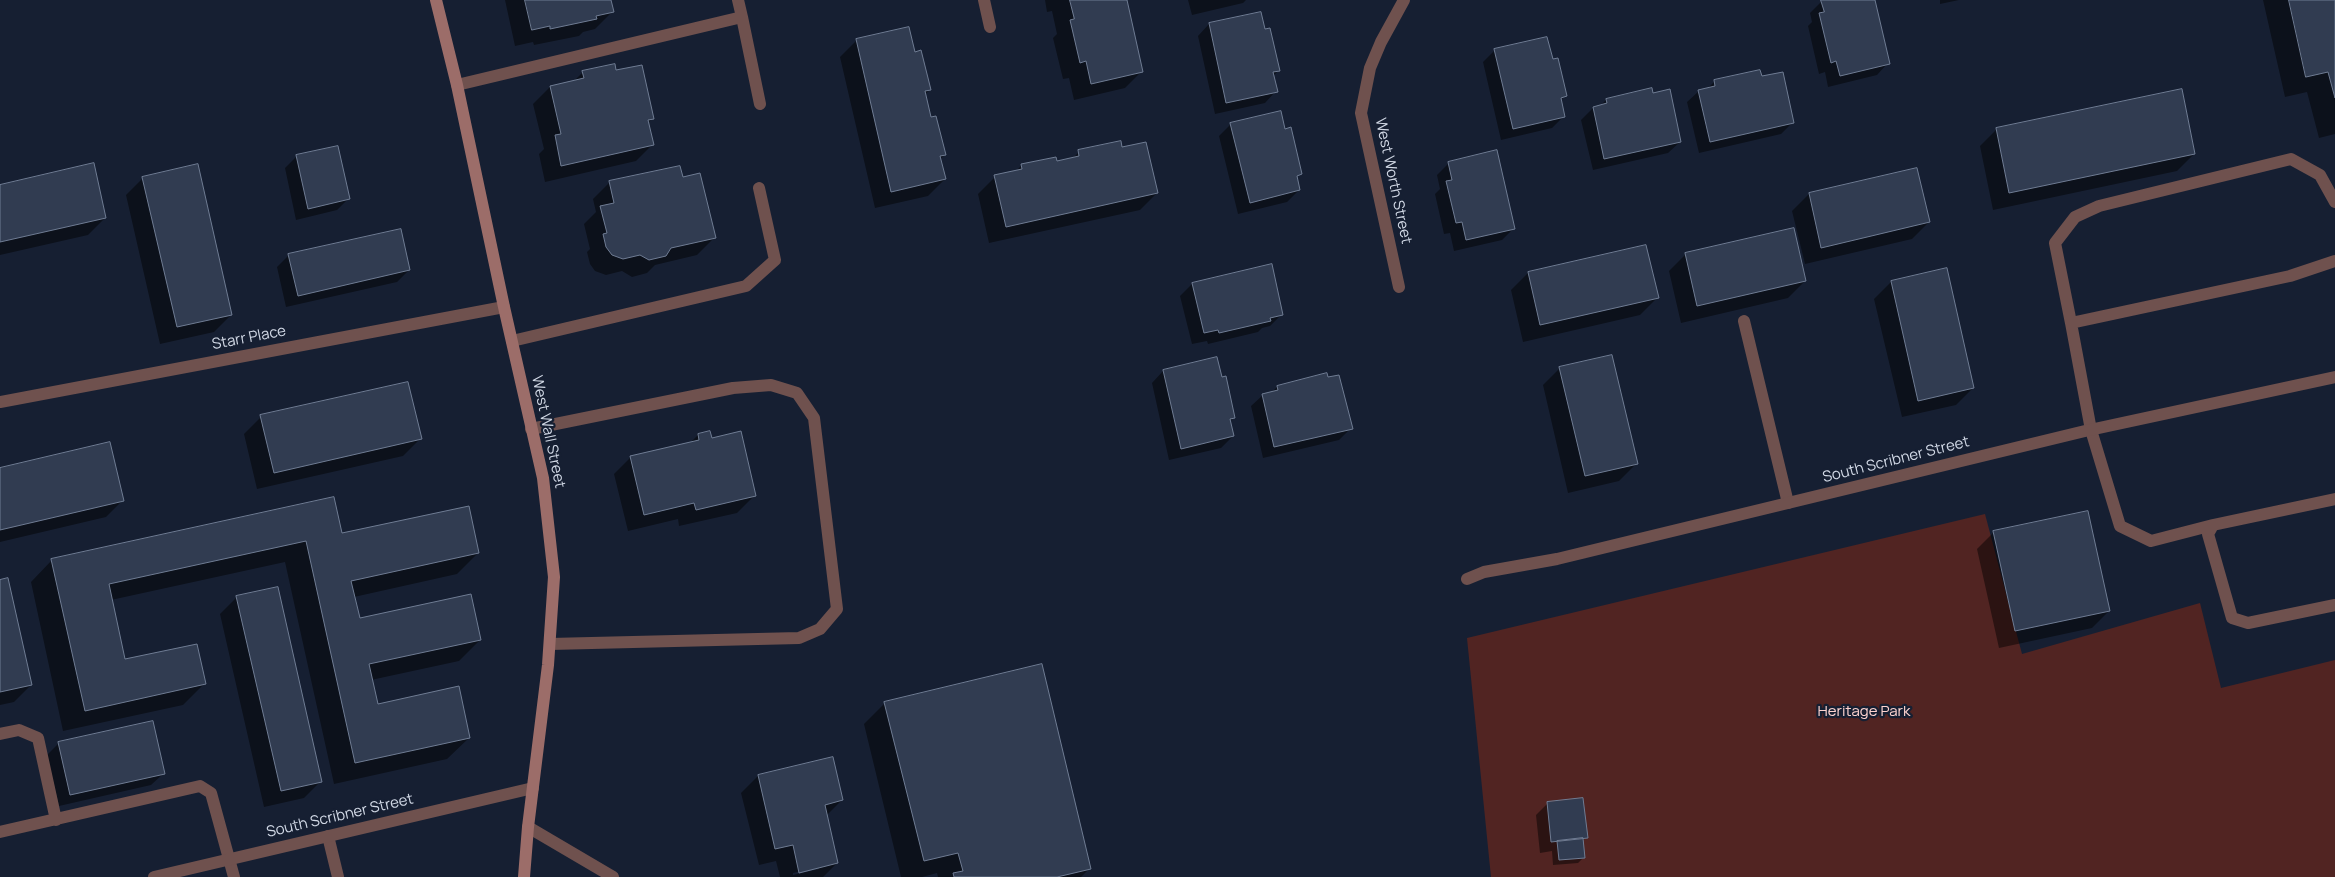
<!DOCTYPE html>
<html>
<head>
<meta charset="utf-8">
<style>
	body { margin:0 }
	canvas { display:block; background:#161f32 }
</style>
</head>
<body>
<canvas width="2335" height="877"></canvas>
<script>
const g = document.querySelector('canvas').getContext('2d');
g.lineJoin = 'round';
function paint(path, color) {
  g.fillStyle = color;
  g.fill(path, 'evenodd');
}
function stroke(path, color, width, dash) {
  g.strokeStyle = color;
  g.lineWidth = width;
  g.lineCap = dash ? 'butt' : 'round';
  g.setLineDash(dash || []);
  g.stroke(path);
}
function label(font, color, halo, rows, align = 'center') {
  g.font = font + ' Manrope,sans-serif';
  g.lineWidth = 4.5;
  g.setLineDash([]);
  g.textBaseline = 'middle';
  g.strokeStyle = halo;
  g.fillStyle = color;
  for (const [text, x, y, turn = 0] of rows) {
    g.save();
    g.translate(x, y);
    g.rotate((+turn || 0) * Math.PI / 180);
    g.textAlign = isNaN(turn) ? turn : align;
    if (halo) g.strokeText(text, 0, 0);
    g.fillText(text, 0, 0);
    g.restore();
  }
}
paint(new Path2D(`
	M 1985,514 L 2022,654 L 2200,603 L 2221,688 L 2335,660 L 2335,877 L 1491,877 L 1467,638 Z`), '#512422');
paint(new Path2D(`
	M 505,0 L 610,0 L 612,12 L 595,29 L 583,32 L 579,36 L 534,45 L 533,42 L 515,46 Z
	M 1045,0 L 1126,0 L 1142,71 L 1125,88 L 1074,100 L 1069,78 L 1063,79 L 1053,38 L 1057,34 L 1052,11 L 1047,12 Z
	M 1188,0 L 1246,0 L 1243,3 L 1192,15 Z
	M 1826,0 L 1874,0 L 1888,63 L 1877,75 L 1828,87 L 1825,72 L 1819,74 L 1808,26 L 1812,22 L 1810,13 L 1822,1 Z
	M 1940,0 L 1959,0 L 1940,4 Z
	M 2263,0 L 2335,0 L 2335,134 L 2319,138 L 2307,92 L 2285,97 Z
	M 1260,13 L 1264,31 L 1279,70 L 1273,76 L 1276,91 L 1265,103 L 1215,114 L 1198,36 L 1209,24 Z
	M 857,40 L 914,53 L 930,90 L 924,95 L 930,119 L 945,155 L 940,159 L 945,179 L 928,196 L 875,208 L 840,57 Z
	M 1495,50 L 1552,61 L 1565,96 L 1560,101 L 1564,116 L 1552,128 L 1501,140 L 1483,62 Z
	M 583,72 L 615,72 L 653,118 L 648,123 L 653,144 L 636,161 L 545,182 L 539,154 L 544,149 L 533,104 L 550,87 L 573,82 Z
	M 1761,78 L 1793,122 L 1781,134 L 1699,153 L 1687,102 L 1699,91 L 1707,89 L 1714,82 Z
	M 1606,100 L 1680,142 L 1668,153 L 1593,170 L 1581,120 L 1593,108 L 1600,106 Z
	M 1231,124 L 1284,130 L 1301,173 L 1296,178 L 1299,190 L 1287,202 L 1238,214 L 1219,136 Z
	M 1997,129 L 2194,154 L 2177,171 L 1993,210 L 1980,146 Z
	M 1121,149 L 1157,193 L 1140,210 L 989,243 L 978,194 L 995,177 L 1015,172 L 1022,165 L 1056,163 L 1071,160 L 1079,152 Z
	M 297,156 L 348,199 L 337,210 L 296,220 L 285,168 Z
	M 1449,163 L 1514,228 L 1502,240 L 1454,251 L 1450,233 L 1444,234 L 1435,194 L 1440,189 L 1437,175 Z
	M 143,178 L 231,315 L 214,332 L 160,344 L 126,195 Z
	M 682,178 L 714,238 L 697,255 L 655,265 L 647,273 L 632,277 L 622,271 L 606,275 L 595,271 L 590,264 L 587,252 L 590,249 L 584,224 L 596,212 L 593,199 L 610,182 Z
	M 0,186 L 105,218 L 88,235 L 0,255 Z
	M 1809,194 L 1929,222 L 1912,239 L 1805,264 L 1792,211 Z
	M 1686,254 L 1805,281 L 1788,298 L 1681,323 L 1669,271 Z
	M 289,255 L 409,270 L 397,282 L 286,307 L 277,267 Z
	M 1528,273 L 1657,298 L 1640,315 L 1523,342 L 1511,290 Z
	M 1891,282 L 1973,388 L 1956,405 L 1902,417 L 1874,299 Z
	M 1192,284 L 1282,314 L 1270,326 L 1262,328 L 1258,332 L 1208,344 L 1207,341 L 1192,344 L 1180,296 Z
	M 1560,368 L 1636,464 L 1619,481 L 1568,493 L 1543,385 Z
	M 1163,371 L 1234,417 L 1230,422 L 1233,436 L 1221,448 L 1169,460 L 1152,383 Z
	M 1327,379 L 1351,428 L 1339,440 L 1263,458 L 1251,406 L 1263,395 L 1271,393 L 1277,387 Z
	M 261,417 L 420,439 L 403,456 L 257,489 L 244,434 Z
	M 698,435 L 711,439 L 754,496 L 737,513 L 679,526 L 678,519 L 628,531 L 614,474 L 631,457 L 690,443 Z
	M 0,470 L 123,500 L 106,517 L 0,542 Z
	M 1994,532 L 2109,611 L 2092,628 L 1999,648 L 1977,549 Z
	M 341,535 L 478,553 L 457,574 L 354,597 L 359,620 L 480,640 L 459,661 L 371,680 L 377,705 L 469,738 L 447,759 L 334,784 L 285,562 L 111,600 L 124,661 L 204,684 L 183,705 L 63,731 L 31,582 L 52,560 Z
	M 0,581 L 31,685 L 14,702 L 0,705 Z
	M 237,597 L 321,781 L 304,798 L 264,807 L 220,614 Z
	M 885,703 L 1090,868 L 1081,877 L 938,877 L 937,873 L 922,877 L 901,877 L 864,724 Z
	M 59,743 L 163,774 L 151,785 L 59,806 L 47,755 Z
	M 758,776 L 842,800 L 826,816 L 837,863 L 823,877 L 780,877 L 776,861 L 759,865 L 741,793 ZM 819,867 L 819,869 L 793,875 L 793,873 Z
	M 1548,803 L 1586,837 L 1582,842 L 1584,857 L 1578,863 L 1553,865 L 1552,851 L 1540,853 L 1536,815 Z`), '#0007');
const building = new Path2D(`
	M 525,0 L 611,0 L 614,12 L 596,16 L 597,19 L 550,29 L 550,26 L 532,30 Z
	M 1070,0 L 1127,0 L 1143,72 L 1091,84 L 1086,61 L 1080,63 L 1070,20 L 1074,19 Z
	M 1821,0 L 1875,0 L 1890,64 L 1840,76 L 1836,61 L 1831,63 L 1819,13 L 1824,12 Z
	M 2289,0 L 2335,0 L 2335,98 L 2328,72 L 2306,77 Z
	M 1261,12 L 1265,29 L 1270,28 L 1280,71 L 1273,72 L 1278,92 L 1226,103 L 1209,23 Z
	M 909,27 L 915,52 L 921,50 L 931,90 L 925,91 L 931,117 L 936,116 L 946,155 L 940,156 L 946,179 L 891,192 L 856,39 Z
	M 1547,37 L 1553,59 L 1558,58 L 1567,96 L 1561,98 L 1565,117 L 1513,129 L 1494,49 Z
	M 615,64 L 616,70 L 642,65 L 654,119 L 648,120 L 654,145 L 561,166 L 555,135 L 561,134 L 550,86 L 584,78 L 582,71 Z
	M 1760,70 L 1762,76 L 1783,72 L 1794,123 L 1710,142 L 1698,90 L 1715,86 L 1714,80 Z
	M 1652,88 L 1653,93 L 1670,89 L 1681,142 L 1604,159 L 1593,107 L 1607,103 L 1606,99 Z
	M 2182,89 L 2195,154 L 2009,193 L 1996,128 Z
	M 1281,111 L 1285,129 L 1291,127 L 1302,174 L 1297,176 L 1300,190 L 1250,203 L 1230,123 Z
	M 1121,141 L 1122,147 L 1146,142 L 1158,193 L 1006,227 L 994,175 L 1022,169 L 1021,164 L 1056,157 L 1057,161 L 1079,156 L 1078,150 Z
	M 338,146 L 350,199 L 308,209 L 296,155 Z
	M 1497,150 L 1515,229 L 1466,240 L 1462,222 L 1456,223 L 1446,181 L 1452,180 L 1448,162 Z
	M 94,163 L 106,218 L 0,242 L 0,185 Z
	M 198,164 L 232,315 L 177,327 L 142,177 Z
	M 680,166 L 683,177 L 700,173 L 716,238 L 671,248 L 666,256 L 649,260 L 640,255 L 623,259 L 612,255 L 606,247 L 603,234 L 607,233 L 600,206 L 614,203 L 609,181 Z
	M 1917,168 L 1930,222 L 1821,248 L 1809,193 Z
	M 1794,228 L 1806,281 L 1697,306 L 1685,253 Z
	M 401,229 L 410,270 L 298,296 L 288,254 Z
	M 1646,245 L 1659,298 L 1540,325 L 1528,272 Z
	M 1272,264 L 1283,315 L 1270,318 L 1271,321 L 1219,333 L 1218,330 L 1204,333 L 1192,283 Z
	M 1947,268 L 1974,388 L 1918,401 L 1891,281 Z
	M 1612,355 L 1638,464 L 1585,476 L 1559,367 Z
	M 1217,357 L 1222,377 L 1226,376 L 1235,418 L 1230,419 L 1234,436 L 1181,449 L 1163,370 Z
	M 1327,373 L 1328,377 L 1339,375 L 1353,429 L 1274,447 L 1262,394 L 1278,390 L 1277,386 Z
	M 408,382 L 422,439 L 274,473 L 260,415 Z
	M 710,431 L 712,438 L 741,431 L 756,496 L 696,510 L 694,503 L 644,515 L 630,456 L 699,440 L 698,434 Z
	M 110,442 L 124,501 L 0,530 L 0,468 Z
	M 334,497 L 342,533 L 469,506 L 479,553 L 351,581 L 360,618 L 471,594 L 481,640 L 369,664 L 378,704 L 459,686 L 470,738 L 355,763 L 306,541 L 109,584 L 125,659 L 197,644 L 206,684 L 85,711 L 51,559 Z
	M 2088,511 L 2110,611 L 2015,631 L 1993,531 Z
	M 8,578 L 32,685 L 0,692 L 0,580 Z
	M 278,587 L 322,782 L 281,791 L 236,596 Z
	M 1042,664 L 1091,869 L 1057,877 L 954,877 L 953,873 L 963,871 L 958,853 L 924,861 L 884,702 Z
	M 153,721 L 165,774 L 70,795 L 58,742 Z
	M 833,757 L 843,800 L 825,805 L 838,863 L 799,873 L 793,845 L 775,849 L 758,775 Z
	M 1583,798 L 1588,838 L 1551,842 L 1547,802 Z
	M 1583,838 L 1585,858 L 1559,860 L 1557,841 Z`);
paint(building, '#313c51');
stroke(building, '#6f7c93', 1);
stroke(new Path2D(`
	M 738,0 L 742,17
	M 457,85 L 742,17 L 760,104
	M 1744,321 L 1788,503
	M 2071,323 L 2055,243 L 2075,217 L 2099,206 L 2291,159 L 2320,175 L 2335,202
	M 512,341 L 746,286 L 775,260 L 759,188
	M 0,402 L 504,307
	M 531,429 L 733,388 L 771,385 L 797,393 L 814,418 L 837,609 L 820,629 L 799,638 L 550,644
	M 2335,499 L 2213,525 L 2208,534 L 2232,618 L 2248,623 L 2335,605
	M 2213,525 L 2151,541 L 2120,526 L 2091,430 L 2071,323 L 2290,276 L 2335,261
	M 0,734 L 19,730 L 38,738 L 56,820
	M 528,827 L 613,877
	M 0,832 L 200,786 L 211,793 L 234,877
	M 328,836 L 338,877`), '#6f514e', 12);
stroke(new Path2D(`
	M 984,0 L 990,27
	M 1399,287 L 1361,113 L 1370,68 L 1381,42 L 1404,0
	M 1467,579 L 1484,572 L 1557,559 L 2085,431 L 2335,377
	M 154,877 L 533,788`), '#6f514e', 12);
stroke(new Path2D(`
	M 436,0 L 457,85 L 504,307 L 543,478 L 554,577 L 548,665 L 528,827 L 524,877`), '#9c6d69', 12);
label('15px', '#d1d8e5', '#161f32', [
	["West Worth Street",1393,181,78],
	["Starr Place",249,338,-11],
	["West Wall Street",548,432,78],
	["South Scribner Street",1896,460,-14],
	["South Scribner Street",340,816,-13]
]);
label('15px', '#fdd3cf', '#161f32', [
	["Heritage Park",1864,712]
]);
</script>
</body>
</html>
